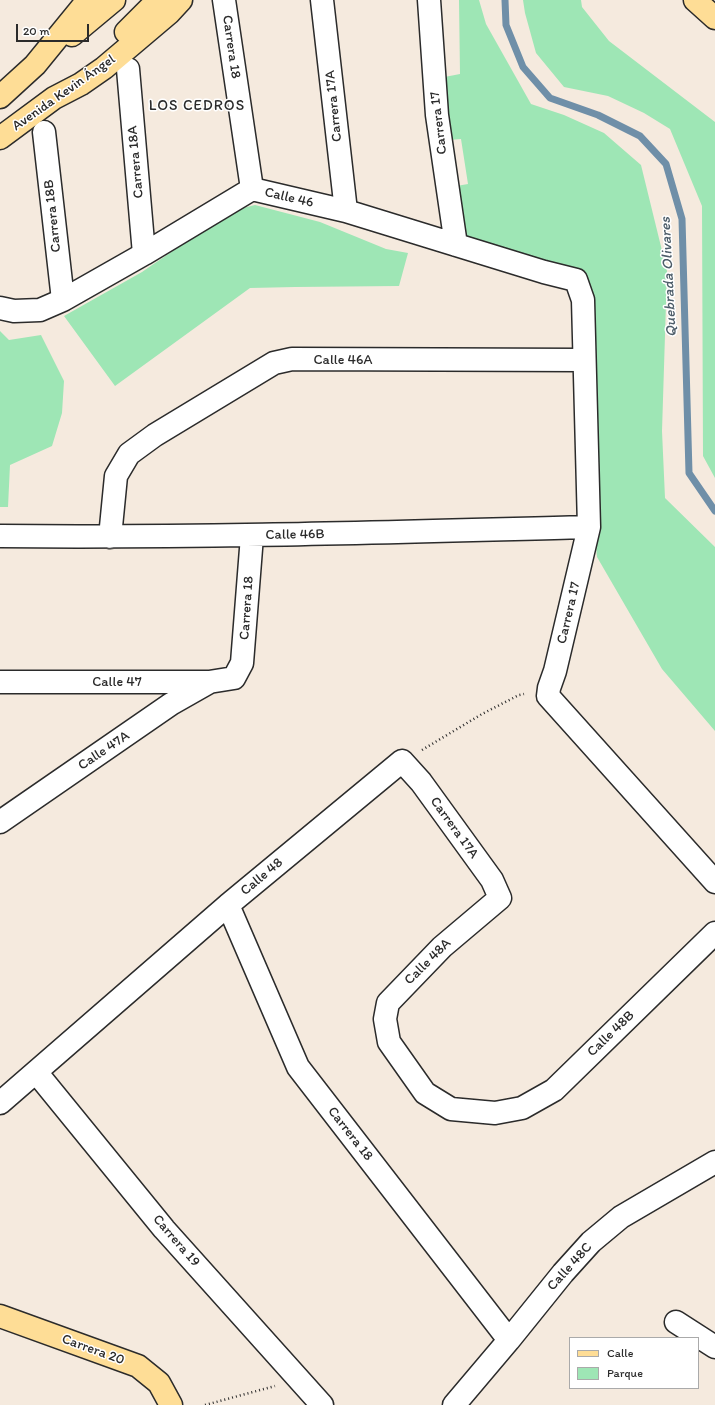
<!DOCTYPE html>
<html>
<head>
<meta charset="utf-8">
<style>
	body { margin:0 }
	#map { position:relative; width:715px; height:1405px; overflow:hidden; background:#f5eade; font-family:Itim,sans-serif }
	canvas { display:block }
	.legend { position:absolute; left:569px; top:1337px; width:130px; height:52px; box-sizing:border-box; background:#fff; border:1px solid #aaa; margin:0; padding:5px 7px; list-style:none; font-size:12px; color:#2b2b2b }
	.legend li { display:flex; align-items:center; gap:8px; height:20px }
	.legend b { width:20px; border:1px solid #aaa }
	.scale { position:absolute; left:16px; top:24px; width:73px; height:18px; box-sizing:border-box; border:2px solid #2b2b2b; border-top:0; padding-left:5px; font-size:12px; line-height:14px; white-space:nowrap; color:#2b2b2b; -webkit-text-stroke:3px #fff; paint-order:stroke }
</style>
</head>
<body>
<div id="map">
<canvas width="715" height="1405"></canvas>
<ul class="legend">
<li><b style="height:5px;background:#fedd96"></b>Calle</li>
<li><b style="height:11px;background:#9ee6b5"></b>Parque</li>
</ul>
<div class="scale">20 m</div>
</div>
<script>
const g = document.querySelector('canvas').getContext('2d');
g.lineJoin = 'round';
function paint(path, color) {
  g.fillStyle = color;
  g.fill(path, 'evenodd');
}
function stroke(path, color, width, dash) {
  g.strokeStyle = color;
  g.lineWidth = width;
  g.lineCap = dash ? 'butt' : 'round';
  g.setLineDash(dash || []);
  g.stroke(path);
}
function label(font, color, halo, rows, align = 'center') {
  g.font = font + ' Itim,sans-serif';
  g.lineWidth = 3;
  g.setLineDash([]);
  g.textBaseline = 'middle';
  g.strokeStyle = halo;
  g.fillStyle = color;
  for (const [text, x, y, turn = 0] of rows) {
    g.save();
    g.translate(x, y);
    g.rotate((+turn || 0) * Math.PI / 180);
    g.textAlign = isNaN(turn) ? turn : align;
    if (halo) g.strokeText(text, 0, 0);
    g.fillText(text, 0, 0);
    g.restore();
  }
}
paint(new Path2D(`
	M 459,0 L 479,0 L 486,24 L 531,104 L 564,115 L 604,133 L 641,165 L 667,271 L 662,431 L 665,498 L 715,547 L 715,731 L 662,669 L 597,557 L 592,502 L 585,295 L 454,237 L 445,188 L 468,184 L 461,139 L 436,141 L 429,80 L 460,74 Z
	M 523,0 L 581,0 L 582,7 L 609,41 L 715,122 L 715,478 L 703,456 L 702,206 L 670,129 L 644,113 L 608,96 L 564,87 L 536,53 L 525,13 Z
	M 255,205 L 320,222 L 386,249 L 408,253 L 399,286 L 295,287 L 250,288 L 115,386 L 64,316 L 142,272 L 231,211 Z
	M 0,331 L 9,340 L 41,335 L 64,381 L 62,413 L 52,446 L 10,465 L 8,507 L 0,507 Z`), '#9ee6b5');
stroke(new Path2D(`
	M 505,0 L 506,25 L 523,67 L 550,98 L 598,115 L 640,136 L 666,164 L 682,219 L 689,473 L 715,511`), '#6f8fa8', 7);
const minor = new Path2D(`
	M 224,0 L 252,189
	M 322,0 L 346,211
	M 429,0 L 437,115 L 456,245
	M 128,69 L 144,254
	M 44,132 L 63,300
	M 0,308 L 14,311 L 40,310 L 63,300 L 144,254 L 252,189 L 346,211 L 544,272 L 576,280 L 583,300 L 589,527 L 555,671 L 549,688 L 548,696 L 715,882
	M 0,536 C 196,538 393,532 589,527
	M 110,537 L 116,476 L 129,454 L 155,435 L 274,363 L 292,359 L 584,360
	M 0,682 L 209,682 L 234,678 L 242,663 L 252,536
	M 0,822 L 171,704 L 208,683
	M 228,905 L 298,1067 L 509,1340
	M 36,1072 L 164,1229 L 322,1405
	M 0,1103 L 228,905 L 402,761 L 421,782 L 492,880 L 500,898 L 442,947 L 388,1003 L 385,1019 L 389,1042 L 425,1093 L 451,1109 L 495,1113 L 522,1108 L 554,1090 L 715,933
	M 676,1322 L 715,1347
	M 454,1405 L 509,1340 L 563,1273 L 591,1242 L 621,1217 L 715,1162`);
const major = new Path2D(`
	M 695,0 L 715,18
	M 126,32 L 158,0
	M 72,35 L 114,0
	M 0,97 L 35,65 L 88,0
	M 0,138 L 54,98 L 81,84 L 104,68 L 169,13 L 181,0
	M 0,1316 L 138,1366 L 159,1383 L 171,1405`);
stroke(minor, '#2b2b2b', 25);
stroke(major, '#2b2b2b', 25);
stroke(new Path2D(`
	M 422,750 L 482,714 L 519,695 L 524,694
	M 205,1405 L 275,1386`), '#2b2b2b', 2.5, [1, 3]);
stroke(minor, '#fff', 22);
stroke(major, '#fedd96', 22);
label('14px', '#2b2b2b', '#fff', [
	["Carrera 18",231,47,82],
	["Avenida Kevin Ángel",64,93,-35],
	["Carrera 17A",334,106,-96],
	["Carrera 17",439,123,-97],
	["Carrera 18A",136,162,-95],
	["Calle 46",289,198,13],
	["Carrera 18B",53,216,-96],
	["Calle 46A",343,360],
	["Calle 46B",295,535,-1],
	["Carrera 18",247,608,-86],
	["Carrera 17",569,613,-77],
	["Calle 47",117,682],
	["Calle 47A",104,751,-34],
	["Carrera 17A",454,828,54],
	["Calle 48",262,877,-40],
	["Calle 48A",428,962,-45],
	["Calle 48B",611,1034,-44],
	["Carrera 18",350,1134,52],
	["Carrera 19",176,1241,49],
	["Calle 48C",570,1267,-48],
	["Carrera 20",93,1350,20]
]);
g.letterSpacing = '1px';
label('15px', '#2b2b2b', '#fff', [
	["LOS CEDROS",197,106]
]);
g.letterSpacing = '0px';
label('italic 15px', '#4d5d69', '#fff', [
	["Quebrada Olivares",669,277,-93]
]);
</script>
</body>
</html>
